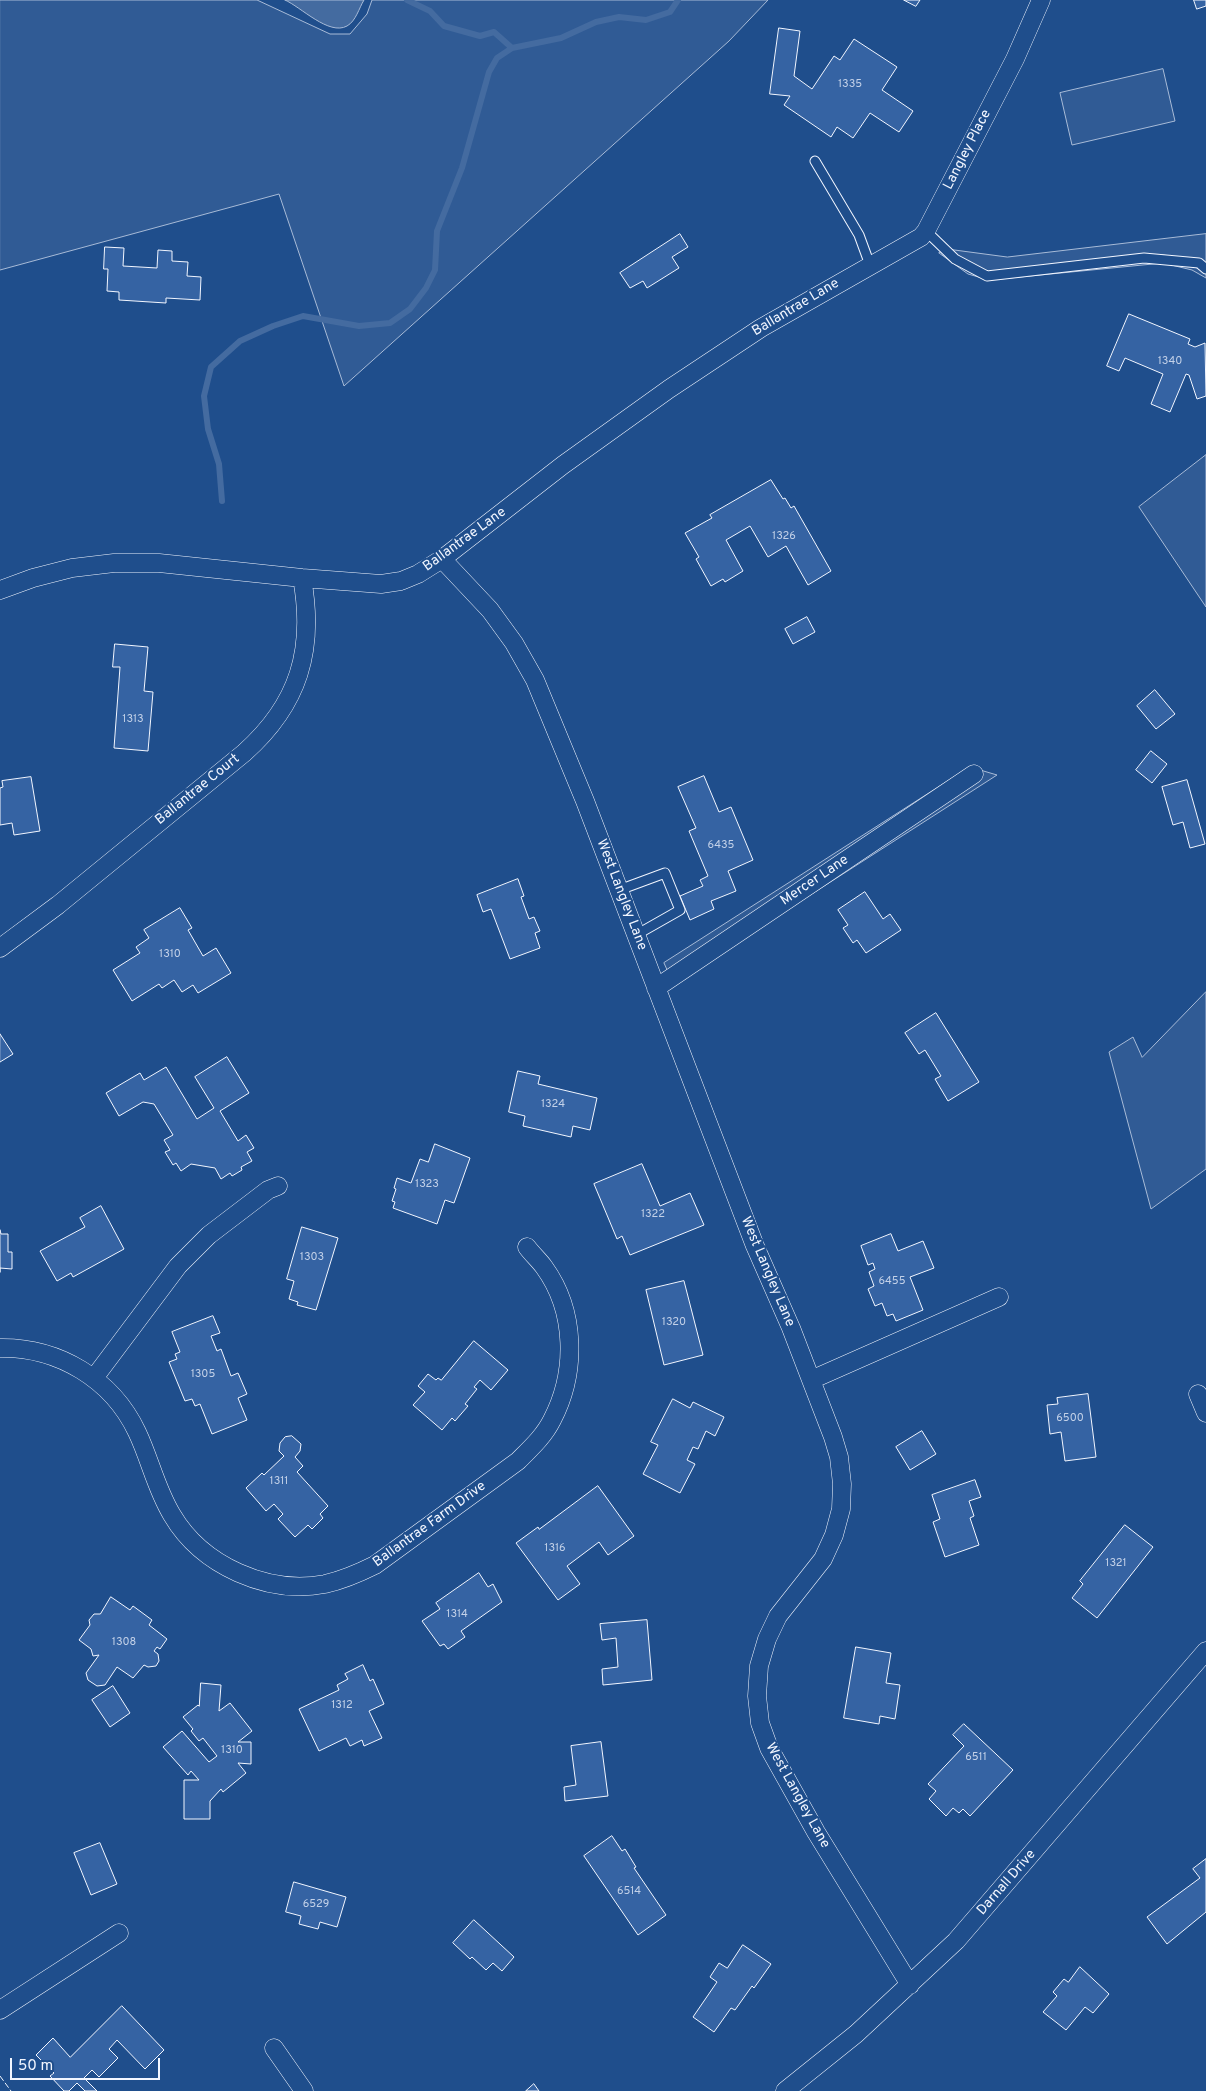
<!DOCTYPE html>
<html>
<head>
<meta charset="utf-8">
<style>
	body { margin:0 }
	#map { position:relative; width:1206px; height:2091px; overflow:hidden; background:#1f4e8c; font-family:Overpass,sans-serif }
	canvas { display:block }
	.scale { position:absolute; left:10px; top:2058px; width:150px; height:22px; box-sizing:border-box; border:2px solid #f2f6ff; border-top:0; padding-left:6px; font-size:15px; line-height:18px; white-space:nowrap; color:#f2f6ff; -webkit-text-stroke:4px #1f4e8c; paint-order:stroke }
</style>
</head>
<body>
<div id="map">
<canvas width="1206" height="2091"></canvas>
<div class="scale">50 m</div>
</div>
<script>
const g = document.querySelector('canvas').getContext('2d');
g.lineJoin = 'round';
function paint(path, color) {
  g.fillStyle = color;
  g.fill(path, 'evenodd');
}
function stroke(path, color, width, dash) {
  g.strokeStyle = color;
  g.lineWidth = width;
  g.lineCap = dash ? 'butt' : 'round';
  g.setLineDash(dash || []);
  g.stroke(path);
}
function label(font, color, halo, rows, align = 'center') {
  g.font = font + ' Overpass,sans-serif';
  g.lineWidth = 4;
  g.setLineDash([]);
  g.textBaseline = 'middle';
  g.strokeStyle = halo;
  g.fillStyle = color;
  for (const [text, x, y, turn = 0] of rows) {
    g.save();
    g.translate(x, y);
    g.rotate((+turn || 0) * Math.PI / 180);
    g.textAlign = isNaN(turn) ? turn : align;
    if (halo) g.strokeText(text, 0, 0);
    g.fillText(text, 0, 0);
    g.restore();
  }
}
const green = new Path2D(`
	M 0,0 L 257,0 L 330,34 L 350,34 L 367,14 L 372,0 L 768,0 L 729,41 L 344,386 L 279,194 L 0,270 Z
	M 1163,69 L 1175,121 L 1072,145 L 1060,93 Z
	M 1206,234 L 1206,268 L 1180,258 L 1163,255 L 990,272 L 978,270 L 947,249 L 1007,257 Z
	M 943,251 L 976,273 L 1148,259 L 1193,266 L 1206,273 L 1206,278 L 1192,270 L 1163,263 L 989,280 L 968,274 L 939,253 Z
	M 1206,455 L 1206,607 L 1139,507 Z
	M 970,767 L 997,775 L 673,983 L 664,963 Z
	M 1206,992 L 1206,1169 L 1151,1209 L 1109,1052 L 1133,1037 L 1142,1057 Z`);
paint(green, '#305b95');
stroke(green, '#a8bbd7', 1);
const water = new Path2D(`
	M 285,0 L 364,0 C 359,8 356,21 347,26 C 329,36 301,7 285,0 Z`);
paint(water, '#446ba0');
stroke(water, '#a8bbd7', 1);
stroke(new Path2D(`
	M 407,0 L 430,11 L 444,26 L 480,36 L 494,32 L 512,48
	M 222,501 L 219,464 L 208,429 L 204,396 L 211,367 L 240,341 L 273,326 L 303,316 L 359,326 L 390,323 L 410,309 L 426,288 L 435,270 L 437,231 L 462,168 L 489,72 L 497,58 L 512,48 L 561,38 L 596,22 L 619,17 L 646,20 L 670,12 L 678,0`), '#446ba0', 6);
const building = new Path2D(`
	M 904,0 L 920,0 L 916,6 Z
	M 1194,0 L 1206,0 L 1206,6 L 1197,9 Z
	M 779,28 L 800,31 L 794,76 L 812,89 L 834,56 L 840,60 L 854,39 L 897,67 L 882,90 L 913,111 L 899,132 L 870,113 L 853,138 L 837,127 L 831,137 L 784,105 L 790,96 L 770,94 Z
	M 680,234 L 688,247 L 672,257 L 679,268 L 647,288 L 643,281 L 630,288 L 620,273 Z
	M 105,247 L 124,248 L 123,266 L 157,268 L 158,250 L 172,251 L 172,261 L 188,262 L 187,276 L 201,277 L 200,300 L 166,298 L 166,303 L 119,300 L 119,292 L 107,291 L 108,269 L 104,269 Z
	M 1129,314 L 1190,339 L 1188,344 L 1195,347 L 1205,343 L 1206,396 L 1197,399 L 1189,375 L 1186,374 L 1170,412 L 1151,404 L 1163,374 L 1125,358 L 1119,371 L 1107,366 Z
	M 771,480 L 783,499 L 785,498 L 791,508 L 794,506 L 831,571 L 808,585 L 786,546 L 768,557 L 750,526 L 726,540 L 743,571 L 725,582 L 723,579 L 711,586 L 696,559 L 699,557 L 685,533 L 712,518 L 710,515 Z
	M 807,617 L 815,632 L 793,644 L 785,629 Z
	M 115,644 L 148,647 L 144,691 L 153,692 L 148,751 L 114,748 L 120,667 L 113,667 Z
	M 1155,690 L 1175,714 L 1156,729 L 1137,706 Z
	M 1151,751 L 1167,764 L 1152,783 L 1136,770 Z
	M 704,776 L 719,812 L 731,807 L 753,860 L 728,871 L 736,891 L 711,901 L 714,909 L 690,920 L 680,896 L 703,886 L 700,880 L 708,876 L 689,831 L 696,828 L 678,787 Z
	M 31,777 L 40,831 L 14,835 L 12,823 L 0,825 L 0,788 L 3,787 L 2,781 Z
	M 1187,780 L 1205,844 L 1190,848 L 1183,822 L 1173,825 L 1162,787 Z
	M 518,879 L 524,896 L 521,897 L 529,919 L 534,917 L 540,931 L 535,933 L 540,948 L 510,959 L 491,909 L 483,912 L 477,895 Z
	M 865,892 L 883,919 L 890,914 L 901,930 L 866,953 L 857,940 L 853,943 L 843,928 L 848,925 L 838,910 Z
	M 180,908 L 192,928 L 188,930 L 203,956 L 216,948 L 231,973 L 198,993 L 193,985 L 182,992 L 174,980 L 162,988 L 159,984 L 132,1001 L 113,970 L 140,953 L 136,947 L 149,938 L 144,930 Z
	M 936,1013 L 979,1082 L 948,1101 L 935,1079 L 941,1076 L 925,1050 L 919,1054 L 905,1033 Z
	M 0,1034 L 13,1054 L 0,1062 Z
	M 227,1057 L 249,1093 L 220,1111 L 238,1141 L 246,1135 L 254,1148 L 247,1152 L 252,1161 L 241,1167 L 242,1170 L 232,1176 L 230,1173 L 221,1179 L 215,1168 L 191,1164 L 181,1171 L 176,1163 L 173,1165 L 165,1152 L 170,1150 L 164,1140 L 173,1135 L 154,1104 L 143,1102 L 119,1116 L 106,1093 L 140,1073 L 144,1080 L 166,1067 L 197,1119 L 214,1108 L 195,1077 Z
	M 518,1071 L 540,1076 L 538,1084 L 597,1098 L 590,1130 L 573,1126 L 571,1137 L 523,1126 L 525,1116 L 509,1112 Z
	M 435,1144 L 470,1158 L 454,1203 L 445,1200 L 437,1224 L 393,1208 L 395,1202 L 392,1201 L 396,1189 L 394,1188 L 397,1178 L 411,1183 L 420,1159 L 428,1162 Z
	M 642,1164 L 660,1206 L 690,1193 L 704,1225 L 630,1255 L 622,1236 L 617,1239 L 594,1184 Z
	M 101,1206 L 124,1249 L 73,1277 L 71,1273 L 57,1281 L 40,1251 L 85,1227 L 80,1218 Z
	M 302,1227 L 338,1238 L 316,1310 L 297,1305 L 298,1302 L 289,1299 L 294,1281 L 287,1279 Z
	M 0,1230 L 1,1234 L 8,1234 L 8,1252 L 12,1252 L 12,1269 L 0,1268 L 0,1272 Z
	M 891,1234 L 898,1251 L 923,1241 L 934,1268 L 910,1277 L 923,1310 L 896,1321 L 893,1314 L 887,1316 L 882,1303 L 875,1306 L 868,1289 L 874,1286 L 869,1272 L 875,1269 L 873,1263 L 868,1265 L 861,1246 Z
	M 684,1281 L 703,1355 L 664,1365 L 646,1290 Z
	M 213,1316 L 220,1333 L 211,1336 L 217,1351 L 221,1349 L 231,1376 L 238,1373 L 247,1394 L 238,1398 L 247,1420 L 212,1434 L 200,1404 L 195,1406 L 192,1399 L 185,1401 L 169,1362 L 177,1359 L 175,1354 L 180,1352 L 172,1332 Z
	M 474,1341 L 508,1370 L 491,1390 L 480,1380 L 474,1387 L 477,1389 L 465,1404 L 468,1406 L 455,1421 L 452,1418 L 442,1430 L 413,1405 L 425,1392 L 418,1386 L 428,1374 L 436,1380 L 438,1378 L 441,1380 Z
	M 1088,1394 L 1096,1457 L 1065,1461 L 1061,1432 L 1050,1434 L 1047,1405 L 1058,1404 L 1057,1398 Z
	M 673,1399 L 690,1408 L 693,1402 L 724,1417 L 715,1436 L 706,1431 L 698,1449 L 693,1447 L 687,1460 L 695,1464 L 680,1493 L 643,1474 L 658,1445 L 651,1442 Z
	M 922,1431 L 936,1454 L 910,1470 L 896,1447 Z
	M 292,1436 L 301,1444 L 300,1451 L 295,1457 L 303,1466 L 297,1472 L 328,1506 L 320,1514 L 323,1518 L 312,1529 L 308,1525 L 295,1537 L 278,1519 L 283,1514 L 274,1504 L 266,1511 L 246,1488 L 262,1473 L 264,1475 L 284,1456 L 279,1451 L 280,1443 L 285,1437 Z
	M 975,1480 L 981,1497 L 969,1501 L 974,1516 L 970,1518 L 979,1545 L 945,1557 L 933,1522 L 940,1519 L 932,1495 Z
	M 598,1486 L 634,1536 L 608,1555 L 599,1542 L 567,1566 L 580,1584 L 558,1600 L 516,1543 L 538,1527 L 539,1529 Z
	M 1125,1525 L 1153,1547 L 1097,1618 L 1072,1598 L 1083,1584 L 1080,1581 Z
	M 479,1573 L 488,1587 L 493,1584 L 502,1602 L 461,1631 L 465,1637 L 448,1649 L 444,1644 L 440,1646 L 422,1621 L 440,1609 L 436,1603 Z
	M 111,1597 L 130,1610 L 133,1606 L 152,1620 L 149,1625 L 167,1639 L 160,1649 L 157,1647 L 154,1651 L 158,1654 L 159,1661 L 156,1666 L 148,1667 L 144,1665 L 133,1678 L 117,1667 L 105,1685 L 97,1686 L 88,1680 L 86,1673 L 99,1655 L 93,1656 L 91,1649 L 79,1640 L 90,1625 L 89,1620 L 94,1614 L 100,1614 Z
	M 647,1620 L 652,1680 L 603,1685 L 602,1669 L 618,1667 L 616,1638 L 602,1640 L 600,1624 Z
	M 856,1647 L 891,1653 L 886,1683 L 900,1685 L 895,1719 L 880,1716 L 879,1724 L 844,1718 Z
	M 363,1665 L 370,1681 L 373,1679 L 384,1704 L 369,1711 L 382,1738 L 364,1746 L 362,1740 L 350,1746 L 346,1738 L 319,1751 L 299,1709 L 339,1690 L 337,1685 L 348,1679 L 345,1674 Z
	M 201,1683 L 221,1685 L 219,1711 L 230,1703 L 252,1731 L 238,1742 L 251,1742 L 251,1764 L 238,1763 L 246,1773 L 223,1792 L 221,1789 L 210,1801 L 210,1819 L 184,1819 L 184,1780 L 199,1780 L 191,1771 L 188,1775 L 163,1747 L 182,1731 L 209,1762 L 217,1756 L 203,1738 L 199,1741 L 191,1731 L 193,1729 L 183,1717 L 198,1705 L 199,1706 Z
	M 113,1686 L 130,1713 L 110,1727 L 92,1700 Z
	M 964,1724 L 1013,1770 L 970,1816 L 963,1809 L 959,1813 L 953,1808 L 946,1816 L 929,1799 L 936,1791 L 928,1784 L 964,1746 L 953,1735 Z
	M 601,1742 L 608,1796 L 565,1801 L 564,1787 L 576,1785 L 571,1746 Z
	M 612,1836 L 622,1851 L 625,1849 L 636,1867 L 634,1868 L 666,1915 L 638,1935 L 584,1856 Z
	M 100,1843 L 117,1884 L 91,1895 L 74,1853 Z
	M 1206,1859 L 1206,1912 L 1167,1944 L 1147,1917 L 1200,1878 L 1193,1869 Z
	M 294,1882 L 346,1897 L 337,1927 L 320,1922 L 318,1929 L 299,1924 L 301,1916 L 286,1912 Z
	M 474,1920 L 514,1957 L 502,1971 L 493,1963 L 486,1970 L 472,1957 L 470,1959 L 453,1943 Z
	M 743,1945 L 771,1964 L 754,1988 L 752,1986 L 735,2010 L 731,2008 L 714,2032 L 693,2017 L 717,1982 L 710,1977 L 719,1963 L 727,1968 Z
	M 1080,1967 L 1109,1994 L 1093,2013 L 1085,2007 L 1066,2030 L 1043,2012 L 1057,1996 L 1053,1992 L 1064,1979 L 1068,1982 Z
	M 122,2006 L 164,2050 L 145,2069 L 117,2040 L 109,2049 L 118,2058 L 99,2077 L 92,2070 L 84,2078 L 97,2091 L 85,2091 L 77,2083 L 69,2091 L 64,2091 L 50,2076 L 54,2073 L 36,2055 L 53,2038 L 70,2057 Z
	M 534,2084 L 539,2091 L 526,2091 Z`);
paint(building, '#3563a3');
stroke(building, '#f2f6ff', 1);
const lane = new Path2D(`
	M 815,161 L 859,235 L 870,265
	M 926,231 L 955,259 L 987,276 L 1144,258 L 1199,263 L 1206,269
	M 619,890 L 665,873 L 680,910 L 636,935`);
const street = new Path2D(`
	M 442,559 L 490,610 L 514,643 L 535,680 L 585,801 L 755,1246 L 791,1328 L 833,1437 L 839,1457 L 842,1484 L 841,1509 L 834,1535 L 823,1559 L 778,1616 L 767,1639 L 759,1666 L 757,1696 L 760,1723 L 769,1748 L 816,1832 L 910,1985
	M 0,590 L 33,578 L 72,568 L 114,563 L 159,563 L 302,578 L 381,584 L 401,581 L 418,574 L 442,559 L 563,465 L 669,389 L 761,328 L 921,237 L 926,231 L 1015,59 L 1041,0
	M 0,948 L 58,905 L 244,753 C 299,704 315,650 302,578
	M 656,988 L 974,774
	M 0,1348 C 58,1347 112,1379 137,1432 C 150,1459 156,1489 172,1515 C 202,1566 268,1595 325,1584 C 343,1580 359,1573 375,1565 L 518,1461 C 531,1448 544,1436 552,1420 C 577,1372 576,1311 544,1267 C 539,1260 532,1254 527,1247
	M 94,1378 L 178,1266 L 209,1235 L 268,1190 L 278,1186
	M 811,1380 L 999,1297
	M 1198,1394 L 1206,1413
	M 0,2010 L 119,1933
	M 274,2048 L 304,2091
	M 785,2091 L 856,2034 L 956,1941 L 1206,1651`);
stroke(lane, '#f2f6ff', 11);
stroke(street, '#f2f6ff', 19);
stroke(lane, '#1f4e8c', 9);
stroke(street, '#1f4e8c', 18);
stroke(new Path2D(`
	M 0,2076 L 11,2091`), '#f2f6ff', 1, [6, 2.5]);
label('11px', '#c3d1e8', null, [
	["1335",850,85],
	["1340",1170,362],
	["1326",784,537],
	["1313",133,720],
	["6435",721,846],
	["1310",170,955],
	["1324",553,1105],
	["1323",427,1185],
	["1322",653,1215],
	["1303",312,1258],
	["6455",892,1282],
	["1320",674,1323],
	["1305",203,1375],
	["6500",1070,1419],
	["1311",279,1482],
	["1316",555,1549],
	["1321",1116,1564],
	["1314",457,1615],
	["1308",124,1643],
	["1312",342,1706],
	["1310",232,1751],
	["6511",976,1758],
	["6514",629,1892],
	["6529",316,1905]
]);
label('14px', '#f2f6ff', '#1f4e8c', [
	["Langley Place",968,150,-63],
	["Ballantrae Lane",796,308,-31],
	["Ballantrae Lane",465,540,-36],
	["Ballantrae Court",198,790,-39],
	["Mercer Lane",815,881,-34],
	["West Langley Lane",621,895,69],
	["West Langley Lane",767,1272,67],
	["Ballantrae Farm Drive",430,1525,-36],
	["West Langley Lane",797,1796,61],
	["Darnall Drive",1007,1883,-49]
]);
</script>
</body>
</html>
